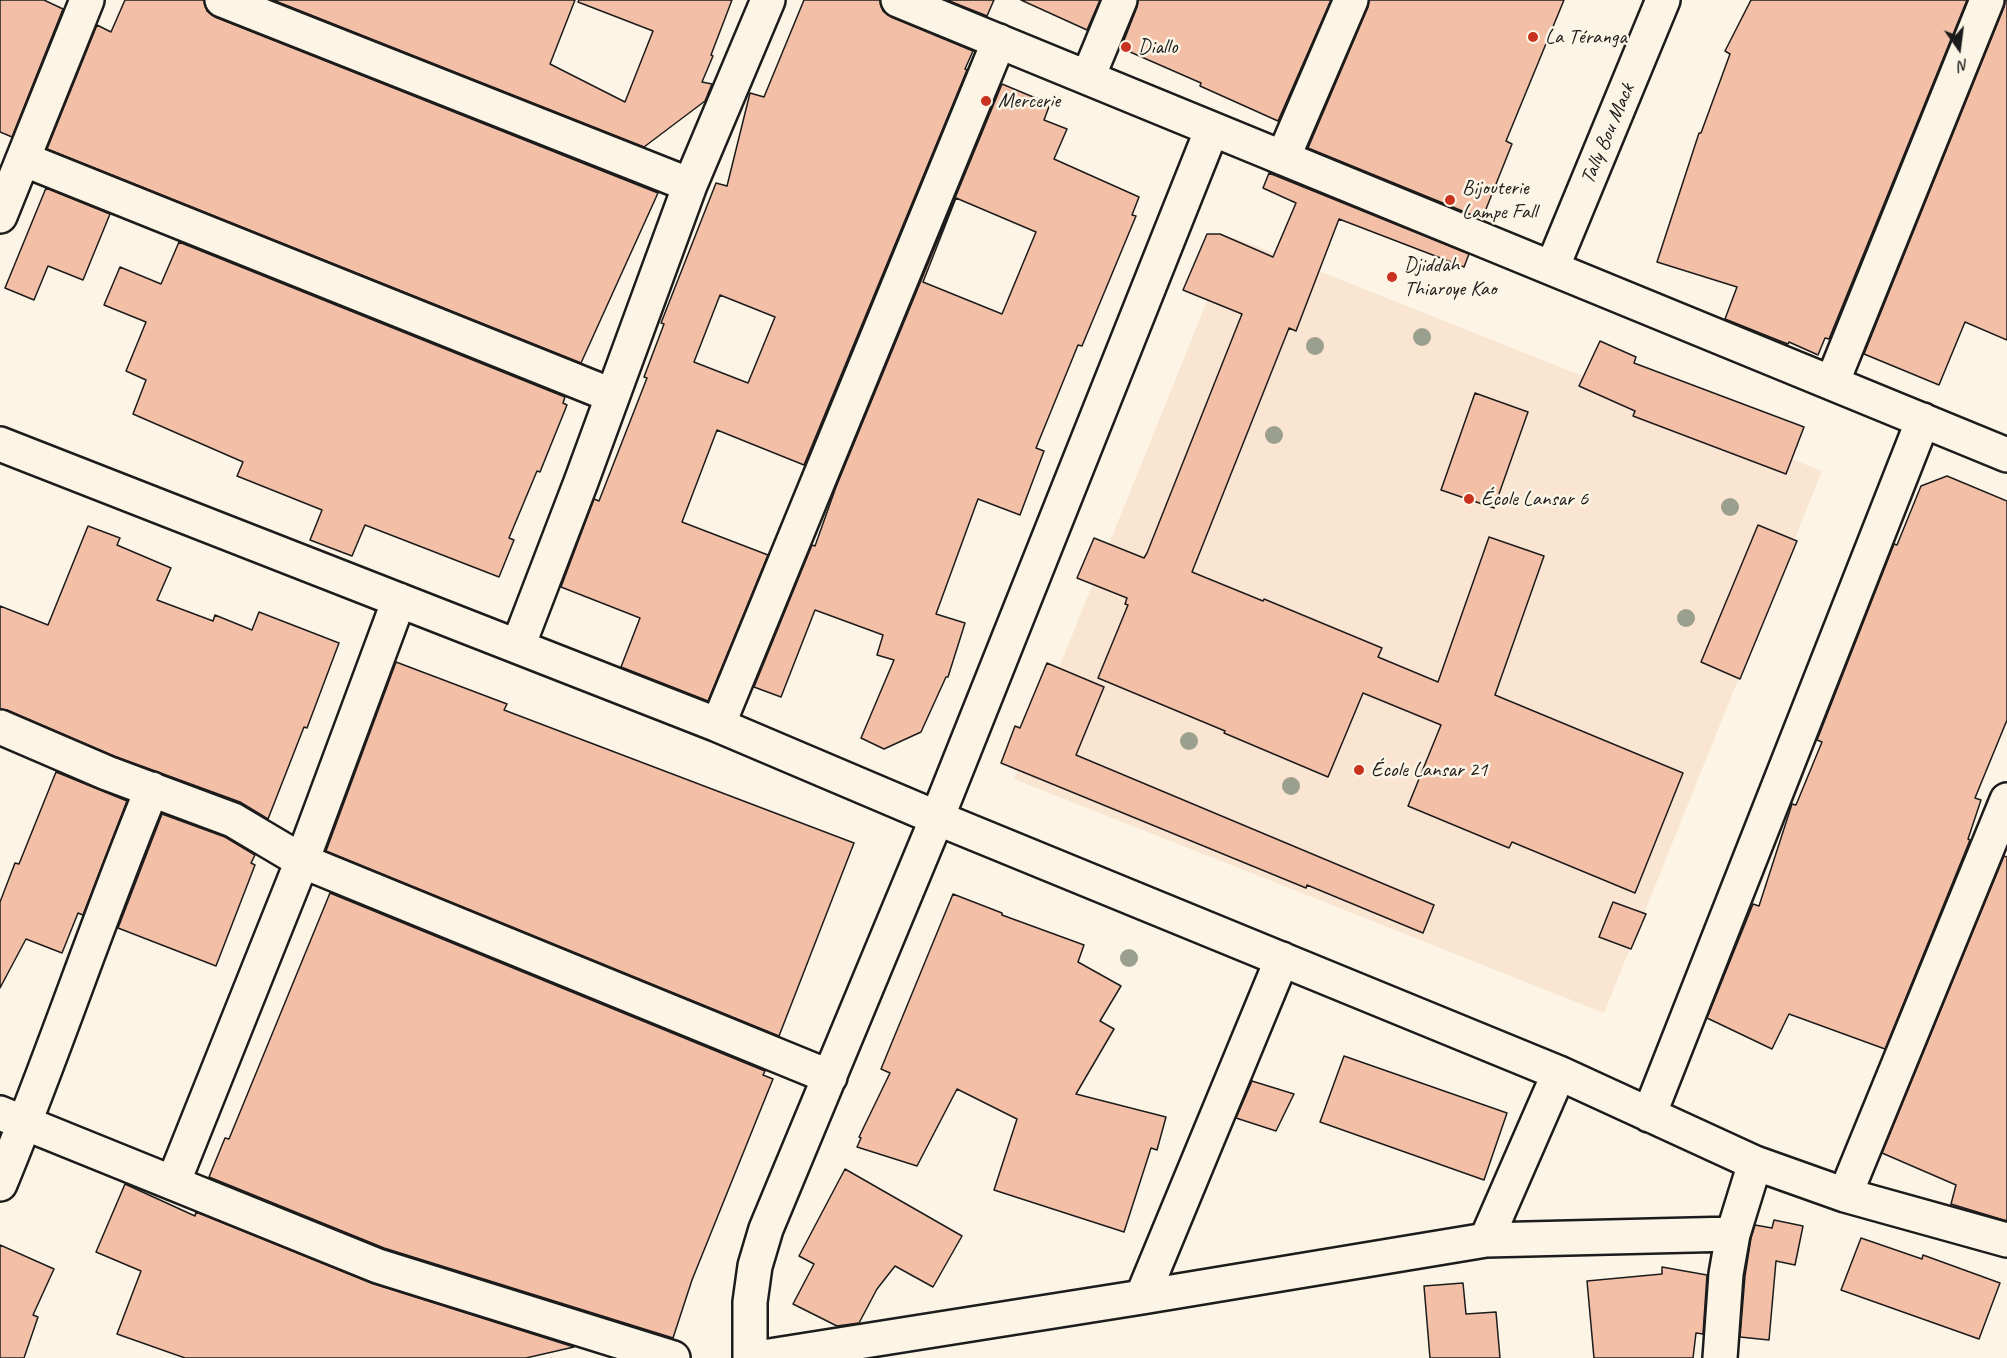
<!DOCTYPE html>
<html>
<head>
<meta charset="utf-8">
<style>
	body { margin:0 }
	#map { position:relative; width:2007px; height:1358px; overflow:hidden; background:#fcf5e5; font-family:Caveat,sans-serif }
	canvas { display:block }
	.north { position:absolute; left:1929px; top:18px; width:60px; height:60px; -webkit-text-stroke:4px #fcf5e5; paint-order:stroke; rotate:166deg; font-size:16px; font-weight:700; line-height:24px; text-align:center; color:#1c1c1c }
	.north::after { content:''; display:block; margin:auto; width:21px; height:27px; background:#1c1c1c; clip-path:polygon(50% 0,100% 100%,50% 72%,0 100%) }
</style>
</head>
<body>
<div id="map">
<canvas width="2007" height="1358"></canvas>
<div class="north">N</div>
</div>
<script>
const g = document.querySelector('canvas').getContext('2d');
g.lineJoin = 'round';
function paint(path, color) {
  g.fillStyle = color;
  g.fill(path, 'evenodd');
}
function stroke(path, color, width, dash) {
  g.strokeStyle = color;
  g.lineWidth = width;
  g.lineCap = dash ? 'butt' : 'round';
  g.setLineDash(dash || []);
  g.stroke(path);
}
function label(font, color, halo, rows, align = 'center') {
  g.font = font + ' Caveat,sans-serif';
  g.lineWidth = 5;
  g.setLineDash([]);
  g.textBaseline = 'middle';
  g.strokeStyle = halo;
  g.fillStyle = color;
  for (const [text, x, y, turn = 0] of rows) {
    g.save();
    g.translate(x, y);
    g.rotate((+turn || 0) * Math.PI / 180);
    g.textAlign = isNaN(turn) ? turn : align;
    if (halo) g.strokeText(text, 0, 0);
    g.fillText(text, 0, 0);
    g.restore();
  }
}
paint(new Path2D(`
	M 1233,237 L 1822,471 L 1604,1013 L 1014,779 Z`), '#fae5d2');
const building = new Path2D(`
	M 0,0 L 44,0 L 63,9 L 12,137 L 0,132 Z
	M 125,0 L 204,0 L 207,11 L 215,17 L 658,193 L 581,363 L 47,149 L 97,25 L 111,32 Z
	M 273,0 L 575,0 L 550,64 L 625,102 L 653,31 L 578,2 L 579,0 L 732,0 L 711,55 L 713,56 L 702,82 L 712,84 L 705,101 L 644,147 Z
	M 804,0 L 880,0 L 883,11 L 891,17 L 973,51 L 965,69 L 967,70 L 804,465 L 717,430 L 682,522 L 768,555 L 708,701 L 621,667 L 640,618 L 561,587 L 594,499 L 599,501 L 647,378 L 644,377 L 664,324 L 661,323 L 716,183 L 727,186 L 750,93 L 764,97 ZM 720,295 L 775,317 L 748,383 L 694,362 Z
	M 947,0 L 994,0 L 987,16 Z
	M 1021,0 L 1100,0 L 1087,30 Z
	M 1138,0 L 1331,0 L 1278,121 L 1200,86 L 1201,83 L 1121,48 L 1137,7 Z
	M 1369,0 L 1564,0 L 1506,141 L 1512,144 L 1482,219 L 1308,148 L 1368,7 Z
	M 1751,0 L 1967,0 L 1829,339 L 1825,338 L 1818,355 L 1789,342 L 1788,344 L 1780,341 L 1725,319 L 1737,287 L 1657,262 L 1699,133 L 1701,133 L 1730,54 L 1725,51 Z
	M 2005,0 L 2007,0 L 2007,340 L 1965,322 L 1939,385 L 1864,354 L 2004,7 Z
	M 1002,84 L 1050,104 L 1044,120 L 1067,129 L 1054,159 L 1139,197 L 1132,215 L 1136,216 L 1119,257 L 1082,346 L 1078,345 L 1036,448 L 1044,451 L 1020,515 L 978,499 L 936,614 L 965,623 L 948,677 L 946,677 L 921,732 L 884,749 L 861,738 L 894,660 L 877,655 L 883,635 L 815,610 L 781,697 L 754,687 L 812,545 L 815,546 L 836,487 ZM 956,198 L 1036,232 L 1002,314 L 923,282 Z
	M 1269,173 L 1469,254 L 1464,267 L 1339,219 L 1296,331 L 1289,328 L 1192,572 L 1263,601 L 1264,599 L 1382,648 L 1378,657 L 1438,682 L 1489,537 L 1544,556 L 1495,695 L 1683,773 L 1635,893 L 1512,842 L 1509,848 L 1408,806 L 1441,725 L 1363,693 L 1328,777 L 1224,733 L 1225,731 L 1098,678 L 1128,605 L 1125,604 L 1127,598 L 1077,578 L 1094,538 L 1144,558 L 1147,553 L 1242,314 L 1183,290 L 1207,234 L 1220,234 L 1273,257 L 1296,203 L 1263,188 Z
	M 46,188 L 110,214 L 83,280 L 48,266 L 34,300 L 5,288 Z
	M 179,242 L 565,397 L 563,403 L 567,405 L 540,472 L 537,471 L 509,538 L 514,540 L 499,577 L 365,525 L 352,556 L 310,540 L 322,510 L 237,476 L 243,462 L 133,414 L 146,380 L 126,371 L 146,322 L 104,305 L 120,267 L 161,284 Z
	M 1600,341 L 1636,357 L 1634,363 L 1804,427 L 1786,474 L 1633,416 L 1635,411 L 1579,386 Z
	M 1475,393 L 1528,412 L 1494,508 L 1441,490 Z
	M 1947,476 L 2007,501 L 2007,720 L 1975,798 L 1981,800 L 1968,839 L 1970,840 L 1885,1049 L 1789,1014 L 1772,1049 L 1707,1018 L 1753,904 L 1759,906 L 1792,804 L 1796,805 L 1822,742 L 1817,740 L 1894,544 L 1897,545 L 1921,486 Z
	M 1758,525 L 1797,541 L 1740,679 L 1701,662 Z
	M 88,526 L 120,538 L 117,545 L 171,568 L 157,600 L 213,621 L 215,615 L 252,630 L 259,612 L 339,643 L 307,728 L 304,727 L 268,819 L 240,802 L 114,756 L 7,710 L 0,709 L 0,606 L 48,625 Z
	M 396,662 L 507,704 L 504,710 L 854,843 L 779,1036 L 326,851 Z
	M 1047,663 L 1104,687 L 1076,755 L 1434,905 L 1423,933 L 1307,885 L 1306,888 L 1001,763 L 1015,726 L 1020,728 Z
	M 56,772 L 127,801 L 83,915 L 78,913 L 62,953 L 26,939 L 0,988 L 0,902 L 15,863 L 19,864 Z
	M 162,814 L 225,837 L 255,855 L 251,863 L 255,865 L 216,966 L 118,928 Z
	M 2004,856 L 2007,857 L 2007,1221 L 1951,1204 L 1956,1185 L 1882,1153 Z
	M 330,893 L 765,1071 L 763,1075 L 773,1079 L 692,1280 L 673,1338 L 384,1248 L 209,1177 L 225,1138 L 229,1139 Z
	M 953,894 L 1002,913 L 1002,915 L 1084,945 L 1078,962 L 1121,986 L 1100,1021 L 1114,1029 L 1076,1094 L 1166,1117 L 1157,1150 L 1151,1148 L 1124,1232 L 994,1190 L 1017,1119 L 957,1089 L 917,1166 L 857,1147 L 861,1138 L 859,1137 L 890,1073 L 881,1069 Z
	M 1613,902 L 1646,914 L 1631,949 L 1599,937 Z
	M 1344,1056 L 1507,1113 L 1484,1180 L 1320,1122 Z
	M 1252,1081 L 1294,1094 L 1276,1131 L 1236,1118 Z
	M 845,1169 L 962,1236 L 933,1287 L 895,1266 L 877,1289 L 859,1323 L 837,1326 L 793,1304 L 814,1264 L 799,1256 Z
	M 125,1184 L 195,1216 L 196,1212 L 371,1283 L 574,1347 L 526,1358 L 185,1358 L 117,1334 L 141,1271 L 96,1252 Z
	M 1774,1220 L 1803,1226 L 1795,1265 L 1776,1261 L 1769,1340 L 1740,1337 L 1745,1276 L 1751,1238 L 1755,1225 L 1772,1228 Z
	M 1861,1238 L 1922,1259 L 1923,1255 L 2000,1283 L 1979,1339 L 1841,1290 Z
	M 0,1245 L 54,1269 L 33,1315 L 38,1317 L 24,1358 L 0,1358 Z
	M 1662,1267 L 1707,1275 L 1703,1334 L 1696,1333 L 1693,1358 L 1594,1358 L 1587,1281 L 1662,1274 Z
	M 1463,1283 L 1466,1314 L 1496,1312 L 1500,1358 L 1430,1358 L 1424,1286 Z`);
paint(building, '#f4bfa7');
stroke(building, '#1c1c1c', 1.5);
const street = new Path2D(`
	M 222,0 L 690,185
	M 898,0 L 2007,455
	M 1088,77 L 1120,0
	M 1283,158 L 1351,0
	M 23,159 L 611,395
	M 0,216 L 87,0
	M 1552,268 L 1663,0
	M 1832,383 L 1987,0
	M 0,444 L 718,725 L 937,818 L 1559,1073 L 1755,1163 L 1845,1195 L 2007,1240
	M 518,646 L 581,482 L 690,185 L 768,0
	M 718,725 L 999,41
	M 0,727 L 107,773 L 233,820 L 302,861 L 830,1077
	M 0,1113 L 378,1266 L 673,1358
	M 1649,1115 L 1923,420
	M 173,1183 L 302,861 L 399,600
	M 0,1184 C 54,1054 98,919 152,789
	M 1845,1195 L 2007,800
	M 1486,1240 L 1559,1073
	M 1142,1297 L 1282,959
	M 750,1358 L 750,1302 L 755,1266 L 766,1229 L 937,818 L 1212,129
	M 757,1358 L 1142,1297 L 1486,1240 L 1733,1234
	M 1720,1358 L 1726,1274 L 1733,1234 L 1755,1163`);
stroke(street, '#1c1c1c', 38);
stroke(street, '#fcf5e5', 33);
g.fillStyle = '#9b9f8d';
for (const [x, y] of [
	[1422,337],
	[1315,346],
	[1274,435],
	[1730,507],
	[1686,618],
	[1189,741],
	[1291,786],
	[1129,958]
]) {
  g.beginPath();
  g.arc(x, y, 9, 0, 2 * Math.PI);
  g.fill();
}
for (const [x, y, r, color] of [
	[1533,37,6,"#c8321e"],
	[1126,47,6,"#c8321e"],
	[986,101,6,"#c8321e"],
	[1450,200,6,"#c8321e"],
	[1392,277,6,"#c8321e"],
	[1469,499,6,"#c8321e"],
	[1359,770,6,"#c8321e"]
]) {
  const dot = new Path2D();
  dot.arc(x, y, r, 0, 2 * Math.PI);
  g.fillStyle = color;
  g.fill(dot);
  stroke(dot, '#fcf5e5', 2);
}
label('21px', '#1c1c1c', '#fcf5e5', [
	["La Téranga",1545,37],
	["Diallo",1138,47],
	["Mercerie",998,101],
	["Bijouterie",1462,188],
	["Lampe Fall",1462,212],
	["Djiddah",1404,265],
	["Thiaroye Kao",1404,289],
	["École Lansar 6",1481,499],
	["École Lansar 21",1371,770]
], 'left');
label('21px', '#1c1c1c', '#fcf5e5', [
	["Tally Bou Mack",1608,134,-67]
]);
</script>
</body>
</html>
